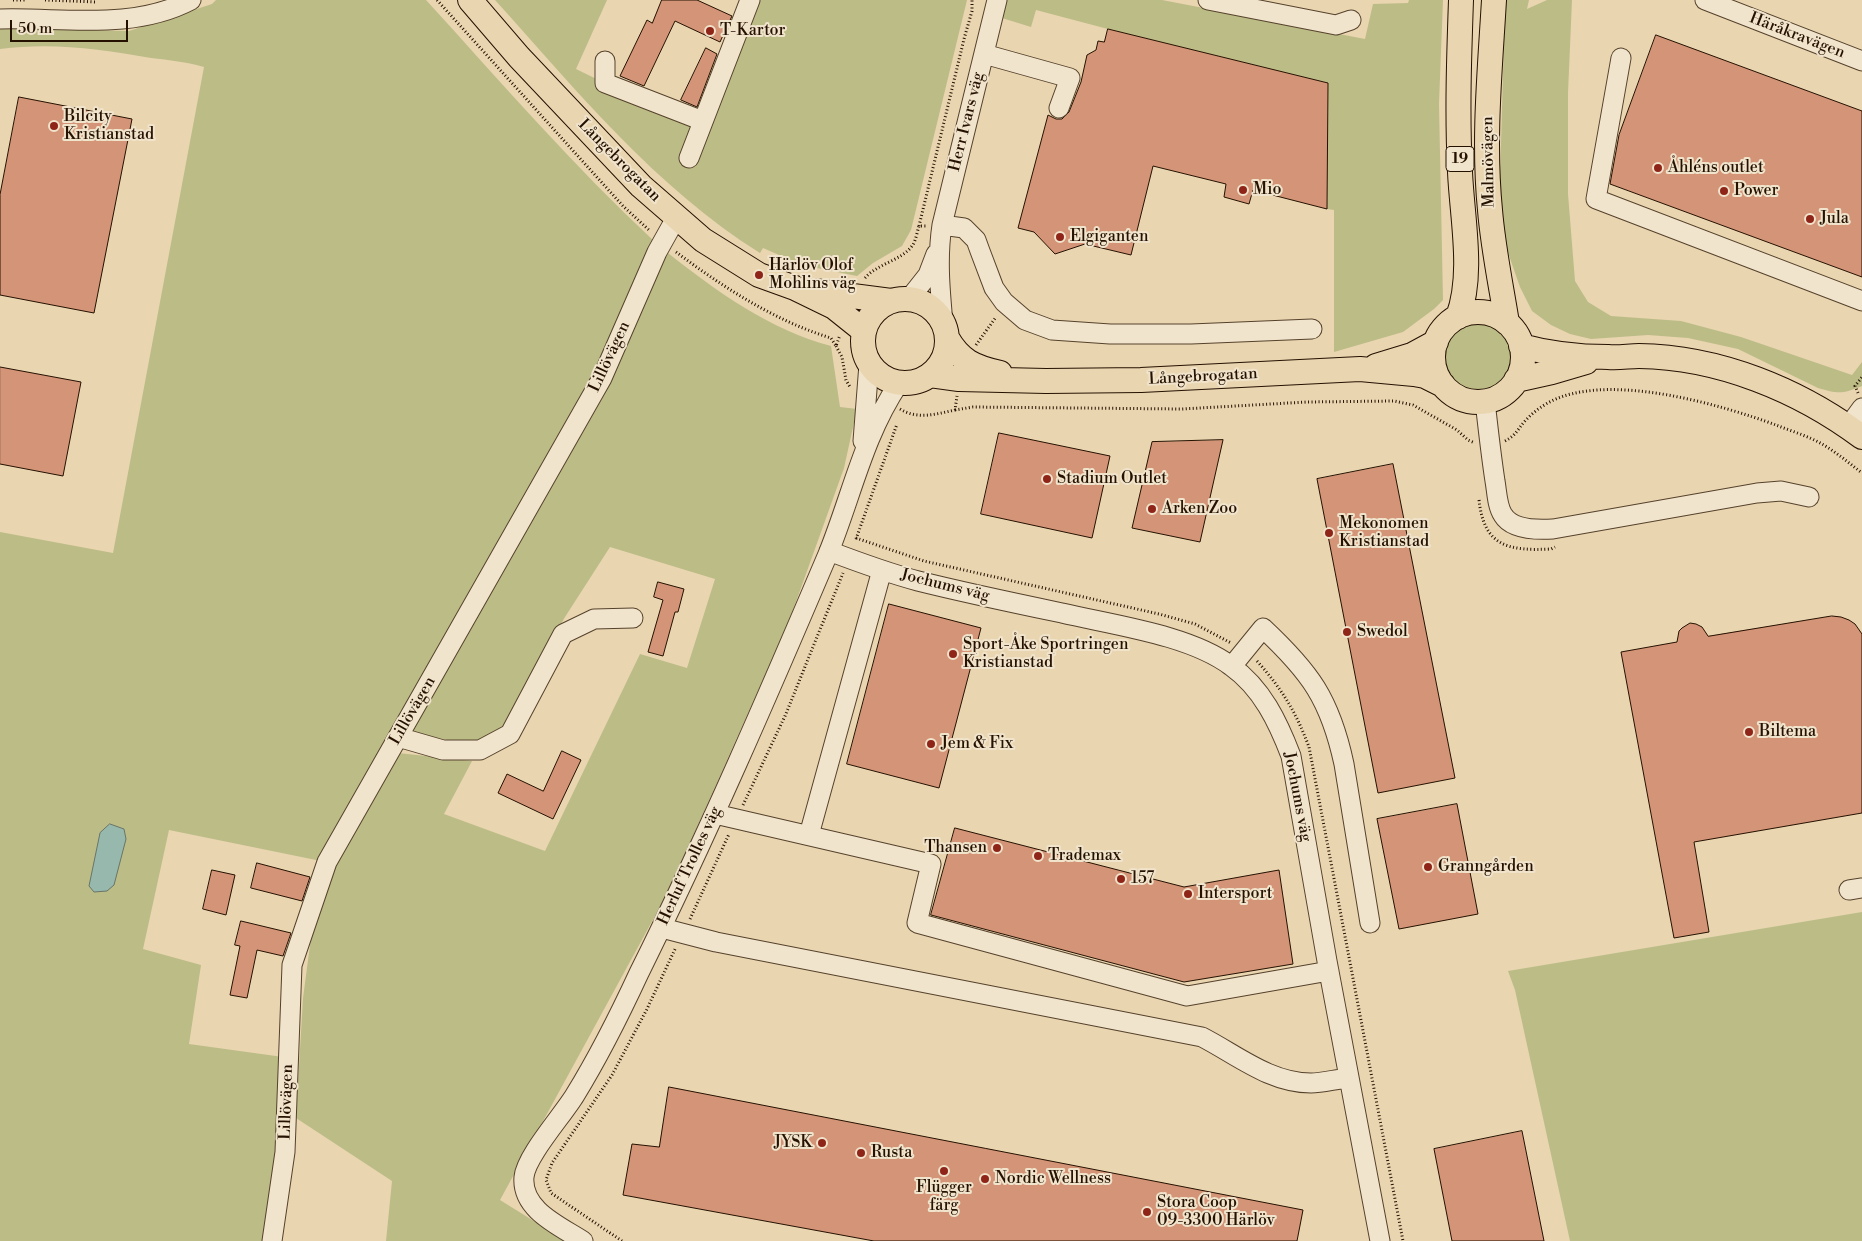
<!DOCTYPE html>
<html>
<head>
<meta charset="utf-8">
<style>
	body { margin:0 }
	#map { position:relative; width:1862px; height:1241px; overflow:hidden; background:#e9d5b0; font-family:"Libre Bodoni",serif }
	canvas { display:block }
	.scale { position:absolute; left:10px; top:20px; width:118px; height:22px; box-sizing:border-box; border:2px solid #251100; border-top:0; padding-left:6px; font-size:15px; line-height:18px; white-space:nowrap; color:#251100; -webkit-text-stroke:4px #f1e4cc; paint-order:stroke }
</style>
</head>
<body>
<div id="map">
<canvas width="1862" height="1241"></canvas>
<div class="scale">50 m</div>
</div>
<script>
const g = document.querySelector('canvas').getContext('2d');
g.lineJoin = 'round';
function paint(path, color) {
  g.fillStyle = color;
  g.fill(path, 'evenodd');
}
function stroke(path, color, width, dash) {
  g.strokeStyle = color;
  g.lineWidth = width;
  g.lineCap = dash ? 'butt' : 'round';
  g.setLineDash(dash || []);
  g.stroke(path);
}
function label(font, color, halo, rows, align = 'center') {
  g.font = font + ' "Libre Bodoni",serif';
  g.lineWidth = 4;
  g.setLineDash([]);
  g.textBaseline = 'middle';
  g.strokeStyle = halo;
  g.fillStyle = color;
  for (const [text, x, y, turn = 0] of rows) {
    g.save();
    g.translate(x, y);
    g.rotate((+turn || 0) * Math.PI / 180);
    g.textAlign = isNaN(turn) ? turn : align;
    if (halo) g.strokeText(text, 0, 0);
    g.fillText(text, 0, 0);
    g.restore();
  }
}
paint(new Path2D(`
	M 216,0 L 426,0 C 501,82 574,167 656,243 L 600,365 L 321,861 L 169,830 L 143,949 L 201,965 L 189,1044 L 283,1057 L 279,1150 L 267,1241 L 0,1241 L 0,532 L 113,553 L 204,67 C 187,62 169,60 151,58 C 101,49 51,42 0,49 L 0,28 L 129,31 L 212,4 Z
	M 495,0 L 607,0 L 576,69 L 707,133 L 759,0 L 967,0 L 911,230 L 902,246 L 873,263 L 857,276 L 802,265 L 763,248 L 760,253 C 656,188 577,91 495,0 Z
	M 1007,0 L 1162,0 L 1365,39 L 1373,4 L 1408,3 L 1409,0 L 1443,0 L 1439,104 L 1443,300 L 1434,309 L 1403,332 L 1334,352 L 1334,210 L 1327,209 L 1328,83 L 1108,29 L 1036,10 L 1031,27 L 1002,18 Z
	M 1505,0 L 1529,0 L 1527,9 L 1547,0 L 1572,0 L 1568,93 L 1568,194 L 1575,281 L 1588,302 L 1611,316 L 1681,321 L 1741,337 L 1852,375 L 1862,362 L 1862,386 C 1843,394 1838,394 1818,388 L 1738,349 L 1688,338 L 1648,335 L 1591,339 L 1570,334 L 1551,325 L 1532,311 L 1520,287 L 1505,244 L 1500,181 Z
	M 668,253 C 716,291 770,330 831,346 L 840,407 L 857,409 L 844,468 L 788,624 L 668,892 L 500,1200 L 566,1241 L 386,1241 L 392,1181 L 296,1118 L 303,998 L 312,930 L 334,868 L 398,753 L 472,761 L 444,814 L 545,851 L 640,654 L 687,668 L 715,579 L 610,547 L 565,617 L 502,727 L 479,741 L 448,740 L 411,733 L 603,397 L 645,292 Z
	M1443 357a35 35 0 1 1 70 0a35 35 0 1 1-70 0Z
	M 1862,912 L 1862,1241 L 1570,1241 L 1515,990 L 1508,971 Z`), '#bcbc87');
const water = new Path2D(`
	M 110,824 L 124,829 L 126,839 L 114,885 L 107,891 L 94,892 L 89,886 L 100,833 Z`);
paint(water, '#97b8ad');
stroke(water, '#697568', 1);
const building = new Path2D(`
	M 662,0 L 697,0 L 732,16 L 720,42 L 675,21 L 644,86 L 620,76 L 647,20 L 652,23 Z
	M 1108,29 L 1328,83 L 1327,209 L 1253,190 L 1249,204 L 1224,197 L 1226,184 L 1153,166 L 1131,255 L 1085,244 L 1055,254 L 1034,232 L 1018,228 L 1048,115 L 1056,119 L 1062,119 L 1069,112 L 1081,82 L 1087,55 L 1096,50 L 1098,41 L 1104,42 Z
	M 1656,35 L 1862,111 L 1862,277 L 1610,184 L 1619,135 Z
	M 706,48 L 717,54 L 697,107 L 681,100 Z
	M 19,97 L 132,119 L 94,313 L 0,295 L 0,195 Z
	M 0,367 L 81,382 L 63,476 L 0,464 Z
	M 999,433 L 1110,456 L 1092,538 L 981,514 Z
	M 1223,440 L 1200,542 L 1132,528 L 1152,442 Z
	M 1393,464 L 1455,778 L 1378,793 L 1317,479 Z
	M 658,582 L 684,589 L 678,612 L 675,612 L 663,656 L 648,652 L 663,600 L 654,597 Z
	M 889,604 L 981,628 L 939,788 L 847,764 Z
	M 1832,616 L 1841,617 L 1849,620 L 1855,624 L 1862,634 L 1862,813 L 1694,842 L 1709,932 L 1674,938 L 1621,652 L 1677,642 L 1679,631 L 1682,628 L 1690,623 L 1696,624 L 1702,627 L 1708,636 Z
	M 562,751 L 581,760 L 553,819 L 498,793 L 507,774 L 543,791 Z
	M 1457,804 L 1478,914 L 1399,929 L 1377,819 Z
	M 955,828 L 1184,887 L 1279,870 L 1293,964 L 1184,982 L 931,915 Z
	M 257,863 L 310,877 L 302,901 L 251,888 Z
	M 212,870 L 235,875 L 226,915 L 203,909 Z
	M 241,921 L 291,933 L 283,956 L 257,950 L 247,998 L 230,995 L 240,946 L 235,945 Z
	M 669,1087 L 1303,1210 L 1297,1241 L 874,1241 L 623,1195 L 632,1144 L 659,1147 Z
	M 1522,1131 L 1544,1241 L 1452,1241 L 1434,1149 Z`);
paint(building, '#d39477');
stroke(building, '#251100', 1);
const minor = new Path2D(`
	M 1208,0 L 1336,25 L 1351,20
	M 1705,0 L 1862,61
	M 0,19 C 63,17 132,31 191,0
	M 984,54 L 1070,78 L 1059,108
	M 1621,58 L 1596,199 L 1862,301
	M 605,61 L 605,83 L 703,121
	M 689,158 L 750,0
	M 942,225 L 964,228 L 976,240 L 980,251 L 994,288 L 1004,302 L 1025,320 L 1052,330 L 1110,334 L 1191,334 L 1312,329
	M 909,299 L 928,275 L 936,254
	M 943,323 C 940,290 937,258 942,225 L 997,0
	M 1485,401 C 1488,428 1491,455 1495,481 C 1497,492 1497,506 1503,515 C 1512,530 1537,530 1553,529 L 1757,493 L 1781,491 L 1809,497
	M 1848,427 L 1862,408
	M 863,441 L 869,364
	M 829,551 C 858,562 888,573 918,581 C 966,593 1014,603 1062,613 C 1113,625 1190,635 1231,666 C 1262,688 1278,722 1291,756 L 1327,961 L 1380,1241
	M 1232,666 L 1263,628 C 1310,672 1330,699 1344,764 L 1370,923
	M 398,737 L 443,750 L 480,750 L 510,734 L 563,634 L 594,619 L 633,618
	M 715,814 L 931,864 L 917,923 L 1187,996 L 1329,971
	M 809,835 L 882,570
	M 1849,890 L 1862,888
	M 662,928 L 716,942 L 1202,1037 C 1237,1055 1270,1083 1311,1083 C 1323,1083 1336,1079 1349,1078
	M 272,1241 L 285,1152 L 292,965 L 327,862 L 602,378 L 657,252 L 676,218
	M 583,1241 C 560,1226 521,1210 524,1177 C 526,1156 563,1115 575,1095 C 599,1056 620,1014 639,973 C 707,836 768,695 828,554 C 852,495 863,437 899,383`);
const major = new Path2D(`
	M 470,0 L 519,57 L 641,186 L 703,240 L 759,275 L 795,288 L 834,307 L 864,331
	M 1494,0 C 1490,69 1483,140 1490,210 C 1493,248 1501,285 1507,323
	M 814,291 L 891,301
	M863 341a42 42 0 1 1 84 0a42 42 0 1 1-84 0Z
	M1433 357a45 45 0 1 1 90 0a45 45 0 1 1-90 0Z
	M 1458,317 C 1474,274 1462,218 1460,172 C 1457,115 1459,57 1461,0
	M 947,338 C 960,361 974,367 1000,373
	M 1521,346 C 1550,354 1578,357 1608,357 C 1619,358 1629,356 1639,356 C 1719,357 1799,390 1862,437
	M 1376,366 L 1412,355 L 1436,342
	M 930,375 L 959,379 L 1046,381 L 1141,380 L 1360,369 L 1414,374 L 1425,376 L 1443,385
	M 1516,380 L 1552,372 L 1586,362`);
stroke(minor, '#56422c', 21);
stroke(major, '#251100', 26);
stroke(new Path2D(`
	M 13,0 L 26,0
	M 45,0 L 97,2
	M 437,0 L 623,206 L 650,231
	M 919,226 L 964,39 L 972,11 L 972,0
	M 676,252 C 723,287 775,321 831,338 L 836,346 L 840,335
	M 865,278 C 877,264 902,260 912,246 C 916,241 917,232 919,226 L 927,226
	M 976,345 L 996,317
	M 836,346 L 842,357 L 846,380 L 850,387
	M 1858,393 L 1855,386 L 1862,377
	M 900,409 C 918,420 936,414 955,410 L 957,396
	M 955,410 L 973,407 L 1182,409 L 1307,402 L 1394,401 L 1413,405 L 1457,430 L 1468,440 L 1475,443
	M 1505,441 C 1517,435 1518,428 1526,420 C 1535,410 1549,401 1561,397 C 1620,376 1719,404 1776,425 C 1791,431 1808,436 1822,444 C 1836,452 1849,463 1862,473
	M 1479,500 C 1484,547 1509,551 1551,549 L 1555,547
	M 856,538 L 924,561 L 1159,614 L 1195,624 L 1231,643
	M 856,539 L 897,424
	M 1257,661 C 1282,689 1296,712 1309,747 L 1403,1241
	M 743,805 L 785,716 L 843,573
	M 690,919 L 729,834
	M 622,1241 L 551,1193 L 546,1180 L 552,1163 L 612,1075 L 647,1009 L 676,947`), '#251100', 3, [1, 2.5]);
stroke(minor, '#f1e4cc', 19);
stroke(major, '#e9d5b0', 24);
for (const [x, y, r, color] of [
	[710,31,5,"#8f2418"],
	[54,126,5,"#8f2418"],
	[1658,168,5,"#8f2418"],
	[1243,190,5,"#8f2418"],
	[1724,191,5,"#8f2418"],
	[1810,219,5,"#8f2418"],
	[1060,237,5,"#8f2418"],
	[759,275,5,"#8f2418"],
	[1047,479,5,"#8f2418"],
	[1152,509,5,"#8f2418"],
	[1329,533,5,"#8f2418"],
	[1347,632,5,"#8f2418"],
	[953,654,5,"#8f2418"],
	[1749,732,5,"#8f2418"],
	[931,744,5,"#8f2418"],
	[997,848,5,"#8f2418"],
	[1038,856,5,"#8f2418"],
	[1428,867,5,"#8f2418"],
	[1121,879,5,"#8f2418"],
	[1188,894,5,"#8f2418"],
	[822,1143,5,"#8f2418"],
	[861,1153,5,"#8f2418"],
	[944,1171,5,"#8f2418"],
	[985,1179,5,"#8f2418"],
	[1147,1212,5,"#8f2418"]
]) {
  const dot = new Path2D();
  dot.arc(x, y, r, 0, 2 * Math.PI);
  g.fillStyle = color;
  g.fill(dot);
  stroke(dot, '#f1e4cc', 2);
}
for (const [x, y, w] of [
	[1460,159,28]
]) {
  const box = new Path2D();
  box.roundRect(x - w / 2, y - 12.5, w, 25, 4);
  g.fillStyle = '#f1e4cc';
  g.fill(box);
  stroke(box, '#251100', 1);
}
label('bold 15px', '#251100', null, [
	["19",1460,159]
]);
label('16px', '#251100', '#f1e4cc', [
	["T-Kartor",720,31],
	["Bilcity",64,117],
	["Kristianstad",64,135],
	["Åhléns outlet",1668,168],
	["Mio",1253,190],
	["Power",1734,191],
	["Jula",1820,219],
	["Elgiganten",1070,237],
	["Härlöv Olof",769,266],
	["Mohlins väg",769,284],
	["Stadium Outlet",1057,479],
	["Arken Zoo",1162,509],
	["Mekonomen",1339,524],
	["Kristianstad",1339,542],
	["Swedol",1357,632],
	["Sport-Åke Sportringen",963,645],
	["Kristianstad",963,663],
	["Biltema",1759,732],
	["Jem & Fix",941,744],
	["Thansen",987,848,"right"],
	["Trademax",1048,856],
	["Granngården",1438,867],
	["157",1131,879],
	["Intersport",1198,894],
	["JYSK",812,1143,"right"],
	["Rusta",871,1153],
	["Nordic Wellness",995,1179],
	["Flügger",944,1188,"center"],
	["färg",944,1206,"center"],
	["Stora Coop",1157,1203],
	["09-3300 Härlöv",1157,1221]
], 'left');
label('16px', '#251100', '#f1e4cc', [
	["Häråkravägen",1797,36,21],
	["Herr Ivars väg",967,122,-76],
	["Långebrogatan",619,161,45],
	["Malmövägen",1489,162,-91],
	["Lillövägen",610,357,-65],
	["Långebrogatan",1203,377,-3],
	["Jochums väg",945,586,14],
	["Lillövägen",413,711,-60],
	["Jochums väg",1297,797,79],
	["Herluf Trolles väg",690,866,-65],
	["Lillövägen",287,1102,-88]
]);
</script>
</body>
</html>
